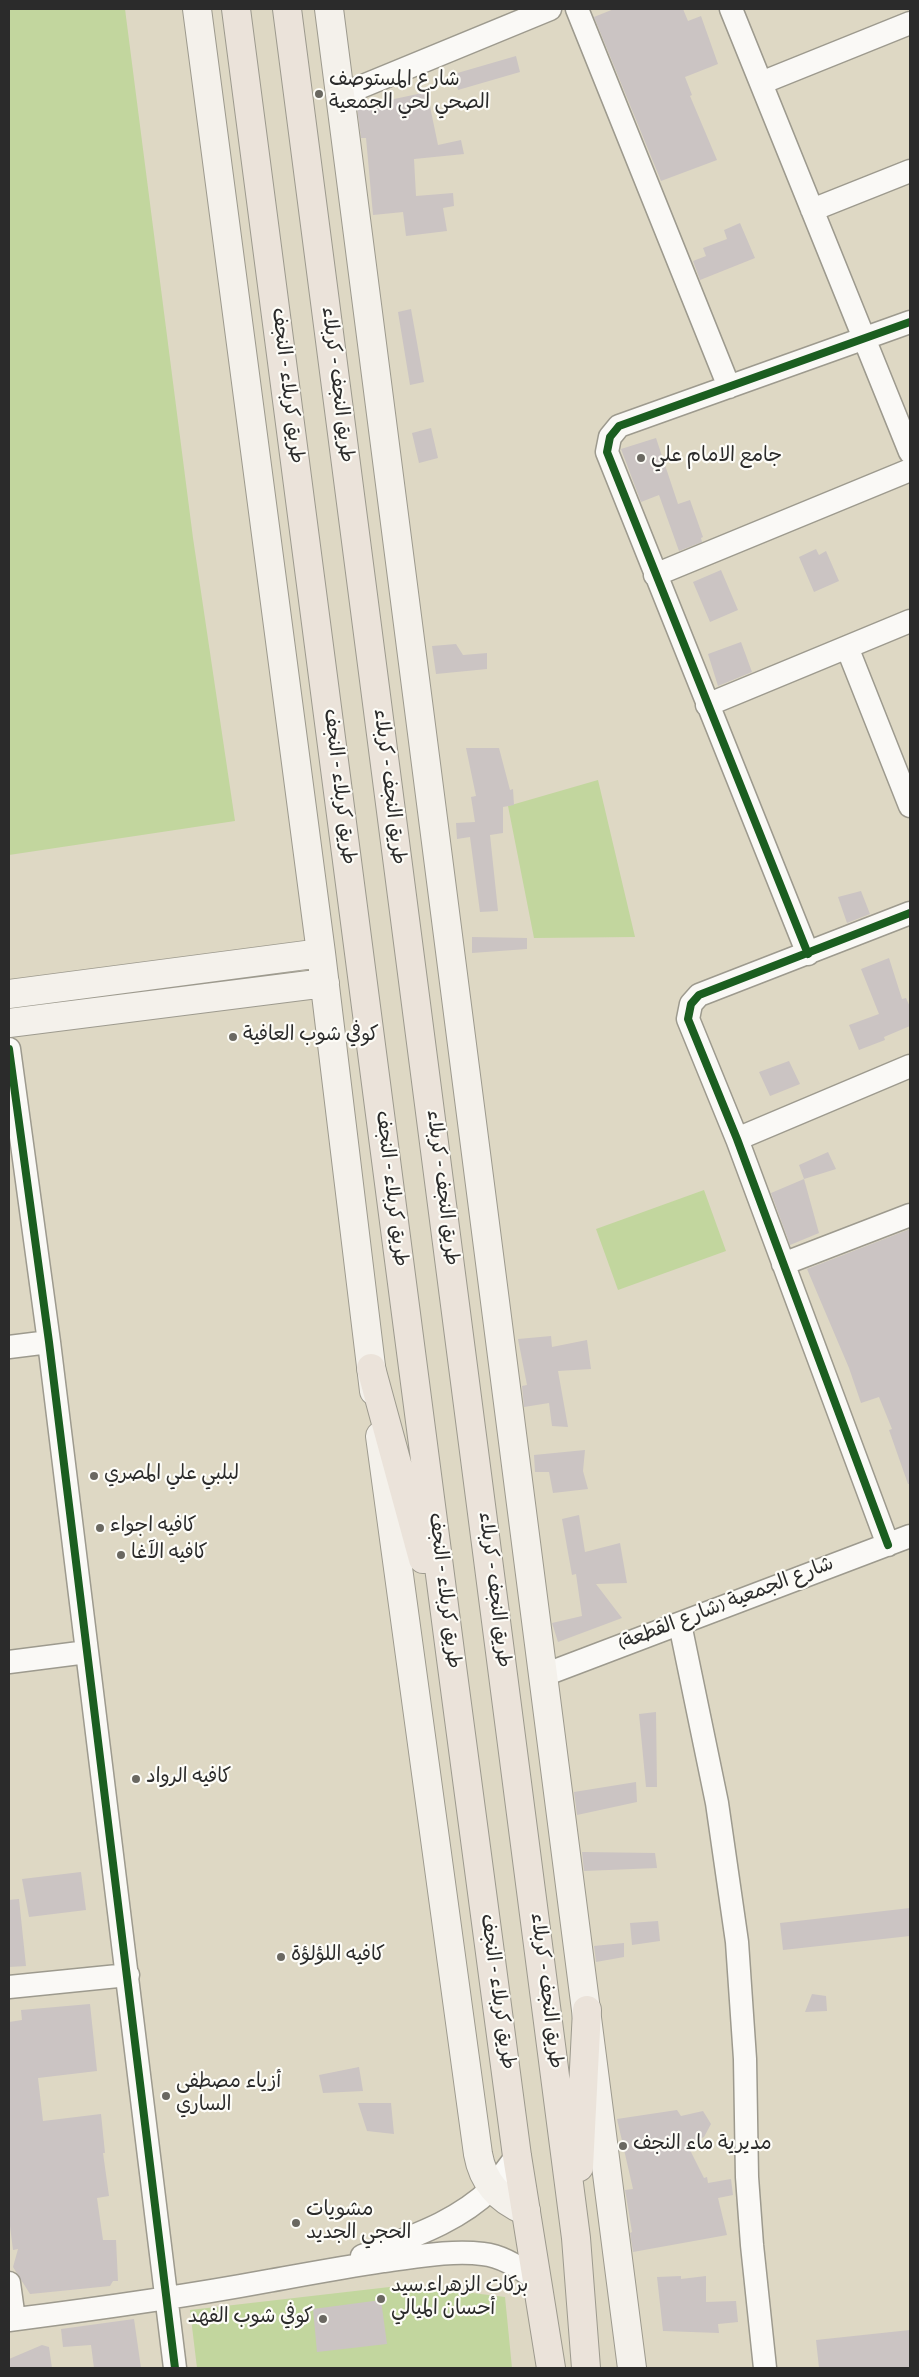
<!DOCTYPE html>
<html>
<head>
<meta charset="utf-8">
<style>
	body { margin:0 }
	#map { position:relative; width:919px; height:2377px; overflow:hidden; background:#ded8c4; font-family:Dekko,sans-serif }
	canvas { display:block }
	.frame { position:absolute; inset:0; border:10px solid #2b2b2b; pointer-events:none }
</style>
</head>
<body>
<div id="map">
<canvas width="919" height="2377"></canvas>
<div class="frame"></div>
</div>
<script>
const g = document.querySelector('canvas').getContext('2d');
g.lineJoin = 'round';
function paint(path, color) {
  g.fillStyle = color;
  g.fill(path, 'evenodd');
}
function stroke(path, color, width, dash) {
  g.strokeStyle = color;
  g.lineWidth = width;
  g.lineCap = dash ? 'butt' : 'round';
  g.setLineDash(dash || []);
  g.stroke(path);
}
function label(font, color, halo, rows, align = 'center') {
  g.font = font + ' Dekko,"Playpen Sans Arabic",sans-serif';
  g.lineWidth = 4.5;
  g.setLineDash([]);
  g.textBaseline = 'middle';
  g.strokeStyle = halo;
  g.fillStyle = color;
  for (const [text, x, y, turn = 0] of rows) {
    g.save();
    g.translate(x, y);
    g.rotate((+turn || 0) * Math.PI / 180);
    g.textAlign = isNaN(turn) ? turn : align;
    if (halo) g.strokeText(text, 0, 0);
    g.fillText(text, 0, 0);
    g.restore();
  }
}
paint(new Path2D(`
	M 9,9 L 125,9 L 193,538 L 235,821 L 9,855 Z
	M 598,780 L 635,937 L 534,938 L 508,806 Z
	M 704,1190 L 726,1251 L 618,1290 L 596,1229 Z
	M 407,2285 L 505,2297 L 512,2368 L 197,2368 L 190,2310 Z`), '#c2d69e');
paint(new Path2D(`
	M 614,9 L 683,9 L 688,21 L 701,16 L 718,64 L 685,77 L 692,95 L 690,96 L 717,160 L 661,181 L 594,17 Z
	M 516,56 L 520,72 L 458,90 L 454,74 Z
	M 427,92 L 438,145 L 461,140 L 464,154 L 414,159 L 416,196 L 453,193 L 454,206 L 443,208 L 447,231 L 406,236 L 403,212 L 373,215 L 366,138 L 361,138 L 357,107 Z
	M 740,223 L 755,258 L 700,280 L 693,261 L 706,256 L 703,248 L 727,239 L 724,230 Z
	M 411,309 L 424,382 L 410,385 L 398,312 Z
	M 431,428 L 438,458 L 419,463 L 412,433 Z
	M 656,438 L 678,504 L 690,500 L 703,537 L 701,538 L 702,542 L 679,551 L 659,495 L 641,502 L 621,449 Z
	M 816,549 L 819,555 L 826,551 L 839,581 L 814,592 L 799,557 Z
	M 721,570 L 738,610 L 710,622 L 693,582 Z
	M 741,642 L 752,672 L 718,686 L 708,654 Z
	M 456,644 L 463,655 L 487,653 L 487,669 L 436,674 L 432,646 Z
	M 466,748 L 499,748 L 510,790 L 513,789 L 514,805 L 503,807 L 503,833 L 490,835 L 498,911 L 480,912 L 470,837 L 457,839 L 456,823 L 475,822 L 471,797 L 476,796 Z
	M 861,891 L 870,914 L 847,923 L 838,897 Z
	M 472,937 L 527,938 L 527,949 L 472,953 Z
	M 889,958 L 902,999 L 906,998 L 910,1007 L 910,1026 L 884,1037 L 885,1040 L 859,1050 L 849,1025 L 879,1014 L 861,969 Z
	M 789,1061 L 800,1084 L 770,1096 L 759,1072 Z
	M 828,1152 L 836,1169 L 804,1179 L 799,1165 Z
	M 804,1179 L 819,1233 L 790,1245 L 771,1193 Z
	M 910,1229 L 910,1484 L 908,1484 L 889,1430 L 892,1429 L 879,1397 L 861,1403 L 849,1368 L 807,1269 Z
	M 551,1336 L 552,1347 L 587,1340 L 591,1369 L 558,1371 L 568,1427 L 552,1426 L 549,1403 L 524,1407 L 522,1386 L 527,1385 L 518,1339 Z
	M 585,1450 L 583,1471 L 588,1489 L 553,1493 L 549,1472 L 535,1472 L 534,1455 Z
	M 579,1515 L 585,1552 L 620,1543 L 627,1583 L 596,1584 L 622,1618 L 558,1642 L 552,1623 L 582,1616 L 576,1574 L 572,1575 L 562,1519 Z
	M 656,1712 L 657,1787 L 646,1787 L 639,1714 Z
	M 636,1782 L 637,1802 L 577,1815 L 574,1792 Z
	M 582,1852 L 655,1853 L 657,1868 L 584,1871 Z
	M 81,1872 L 86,1910 L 29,1917 L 22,1879 Z
	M 19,1899 L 26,1966 L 9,1967 L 9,1900 Z
	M 910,1908 L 910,1936 L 783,1950 L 780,1923 Z
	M 658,1921 L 660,1941 L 632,1945 L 630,1923 Z
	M 624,1943 L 624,1957 L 596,1962 L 594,1946 Z
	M 812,1994 L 826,1996 L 827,2011 L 805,2012 Z
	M 90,2004 L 97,2071 L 38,2078 L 43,2121 L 101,2114 L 105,2153 L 103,2153 L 109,2196 L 97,2198 L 103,2240 L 116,2240 L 118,2281 L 113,2281 L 110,2286 L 30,2294 L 13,2267 L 18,2249 L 13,2250 L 9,2218 L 9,2022 L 22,2020 L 21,2010 Z
	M 359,2067 L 363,2091 L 323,2093 L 319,2075 Z
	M 358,2103 L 391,2103 L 394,2134 L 367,2131 Z
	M 677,2110 L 681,2116 L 703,2111 L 711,2124 L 704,2137 L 687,2144 L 704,2178 L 707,2177 L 708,2183 L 731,2179 L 733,2195 L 718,2198 L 727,2235 L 633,2252 L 630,2233 L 632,2232 L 625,2190 L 633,2189 L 617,2119 Z
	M 681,2276 L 681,2279 L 706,2276 L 706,2302 L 736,2301 L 738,2322 L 718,2324 L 719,2333 L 663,2331 L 657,2277 Z
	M 381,2300 L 387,2344 L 317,2352 L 313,2309 Z
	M 134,2319 L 141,2368 L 94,2368 L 91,2345 L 63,2347 L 61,2329 Z
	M 910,2330 L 910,2368 L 819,2368 L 816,2340 Z
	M 42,2345 L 49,2347 L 52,2368 L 9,2368 L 9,2359 Z`), '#cbc4c3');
const street = new Path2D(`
	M 577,9 L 729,387
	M 731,9 L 910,452
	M 761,83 L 910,23
	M 341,95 L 550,9
	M 812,210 L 910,171
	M 655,575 L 910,470
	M 847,647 L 910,806
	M 707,705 L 910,621
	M 808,954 L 607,452 L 610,437 L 619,426 L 910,322
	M 9,1049 L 49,1342 L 175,2368
	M 737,1139 L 910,1066
	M 783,1264 L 910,1215
	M 9,1347 L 49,1342
	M 888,1545 L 737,1139 L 688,1019 L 691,1004 L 699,995 L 910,913
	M 680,1624 L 717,1803 L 737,1942 L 745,2059 L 747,2177 L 752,2245 L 765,2368
	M 9,1662 L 87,1652
	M 544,1675 L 910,1536
	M 9,1987 L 128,1975
	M 362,2256 C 407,2238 455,2224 491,2189 C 500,2179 508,2167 517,2156
	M 9,2283 L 14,2319
	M 9,2320 C 96,2309 182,2297 268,2281 C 307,2274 345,2267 384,2261 C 416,2257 450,2250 483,2254 C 503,2256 521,2268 536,2280`);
const secondary = new Path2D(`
	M 197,9 L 321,953 L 374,1391
	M 329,9 L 632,2368
	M 9,994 L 321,953
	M 9,1023 L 325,983
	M 380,1436 L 478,2154 C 483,2182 499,2200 526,2211`);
const highway = new Path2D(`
	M 236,9 L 451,1659 L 517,2156 L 551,2368
	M 287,9 L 576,2238 L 586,2368
	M 371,1368 L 423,1559
	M 579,2167 L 587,2010`);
stroke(street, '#9d9a8e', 25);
stroke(secondary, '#9d9a8e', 30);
stroke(highway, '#9d9a8e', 30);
stroke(street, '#faf9f6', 22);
stroke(secondary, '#f4f1eb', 28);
stroke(highway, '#ebe3da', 28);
stroke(new Path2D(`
	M 808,954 L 607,452 L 610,437 L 619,426 L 910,322
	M 9,1049 L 49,1342 L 175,2368
	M 888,1545 L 737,1139 L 688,1019 L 691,1004 L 699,995 L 910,913`), '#1b5e20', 8);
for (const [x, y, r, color] of [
	[319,94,5,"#6a6861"],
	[641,458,5,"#6a6861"],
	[233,1037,5,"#6a6861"],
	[94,1476,5,"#6a6861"],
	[100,1528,5,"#6a6861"],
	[121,1555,5,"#6a6861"],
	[136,1779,5,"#6a6861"],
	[281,1957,5,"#6a6861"],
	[166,2096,5,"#6a6861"],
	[623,2146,5,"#6a6861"],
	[296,2223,5,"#6a6861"],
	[381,2299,5,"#6a6861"],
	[323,2319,5,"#6a6861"]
]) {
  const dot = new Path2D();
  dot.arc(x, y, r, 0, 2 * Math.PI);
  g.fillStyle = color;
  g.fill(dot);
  stroke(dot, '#fdfcf7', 2);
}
label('20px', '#2b2b2b', '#fdfcf7', [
	["شارع المستوصف",329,82],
	["الصحي لحي الجمعية",329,105],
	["جامع الامام علي",651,458],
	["كوفي شوب العافية",243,1037],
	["لبلبي علي المصري",104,1476],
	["كافيه اجواء",110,1528],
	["كافيه الآغا",131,1555],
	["كافيه الرواد",146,1779],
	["كافيه اللؤلؤة",291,1957],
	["أزياء مصطفى",176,2084],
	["الساري",176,2107],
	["مديرية ماء النجف",633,2146],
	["مشويات",306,2212],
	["الحجي الجديد",306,2235],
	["بركات الزهراء.سيد",391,2288],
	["أحسان الميالي",391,2311],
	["كوفي شوب الفهد",313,2319,"right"]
], 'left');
label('20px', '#2b2b2b', '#fdfcf7', [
	["طريق النجف - کربلاء",335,385,83],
	["طريق کربلاء - النجف",285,386,83],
	["طريق کربلاء - النجف",337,787,83],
	["طريق النجف - کربلاء",387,787,83],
	["طريق النجف - کربلاء",440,1188,83],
	["طريق کربلاء - النجف",389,1189,83],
	["طريق النجف - کربلاء",492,1590,83],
	["طريق کربلاء - النجف",442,1591,83],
	["شارع الجمعية (شارع القطعة)",727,1606,-21],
	["طريق النجف - کربلاء",544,1991,83],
	["طريق کربلاء - النجف",495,1992,82]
]);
</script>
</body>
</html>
